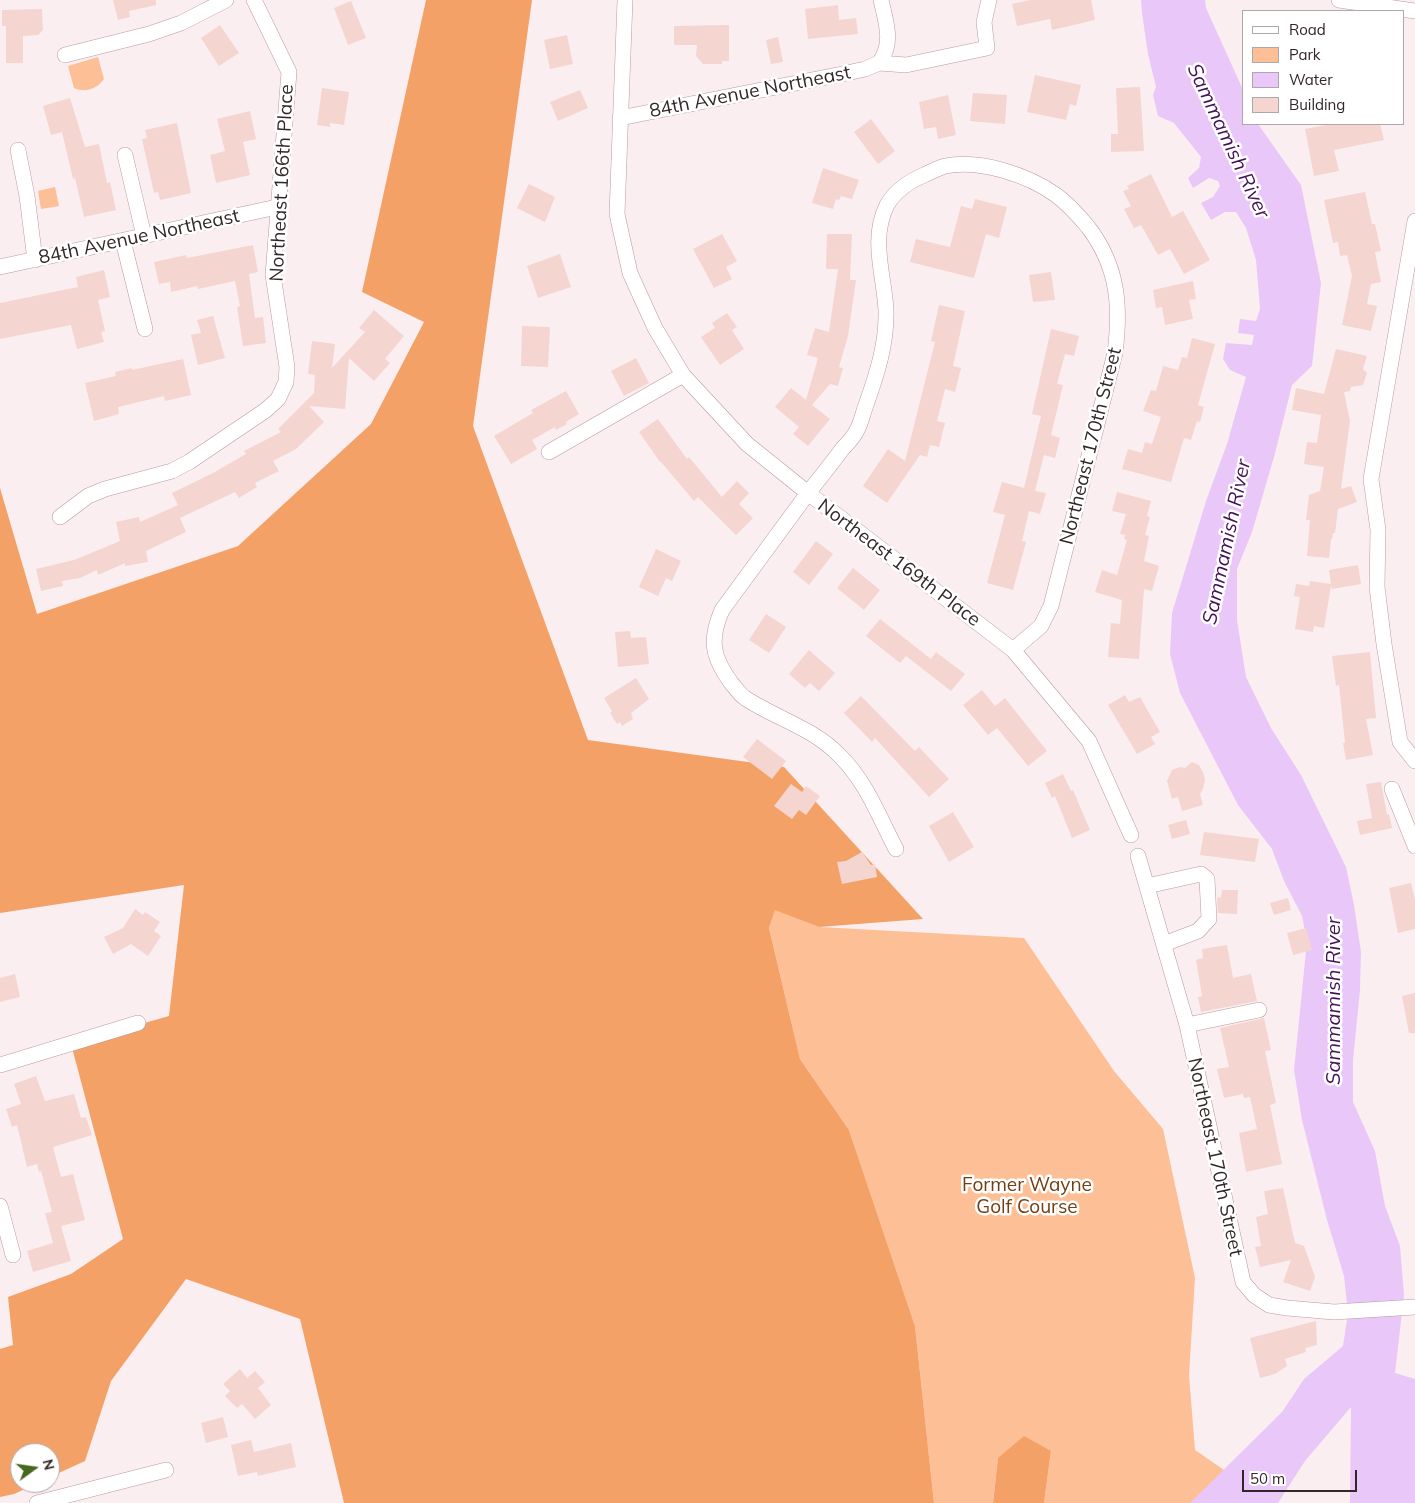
<!DOCTYPE html>
<html>
<head>
<meta charset="utf-8">
<style>
	body { margin:0 }
	#map { position:relative; width:1415px; height:1503px; overflow:hidden; background:#fbeef0; font-family:Mulish,sans-serif }
	canvas { display:block }
	.legend { position:absolute; left:1242px; top:10px; width:162px; height:115px; box-sizing:border-box; background:#fff; border:1px solid #ada8a9; margin:0; padding:6px 9px; list-style:none; font-size:15px; color:#322628 }
	.legend li { display:flex; align-items:center; gap:10px; height:25px }
	.legend b { width:25px; border:1px solid #ada8a9 }
	.north { position:absolute; left:10px; top:1443px; width:50px; height:50px; box-sizing:border-box; background:#fff; border:1px solid #ada8a9; border-radius:50%; rotate:76deg; font-size:14px; font-weight:700; line-height:20px; text-align:center; color:#322628 }
	.north::after { content:''; display:block; margin:auto; width:18px; height:22px; background:#47681e; clip-path:polygon(50% 0,100% 100%,50% 72%,0 100%) }
	.scale { position:absolute; left:1242px; top:1470px; width:115px; height:22px; box-sizing:border-box; border:2px solid #322628; border-top:0; padding-left:6px; font-size:15px; line-height:18px; white-space:nowrap; color:#322628; -webkit-text-stroke:4px #fff; paint-order:stroke }
</style>
</head>
<body>
<div id="map">
<canvas width="1415" height="1503"></canvas>
<ul class="legend">
<li><b style="height:6px;background:#fff"></b>Road</li>
<li><b style="height:14px;background:#fdbf95"></b>Park</li>
<li><b style="height:14px;background:#e9c8f9"></b>Water</li>
<li><b style="height:14px;background:#f5d5cf"></b>Building</li>
</ul>
<div class="north">N</div>
<div class="scale">50 m</div>
</div>
<script>
const g = document.querySelector('canvas').getContext('2d');
g.lineJoin = 'round';
function paint(path, color) {
  g.fillStyle = color;
  g.fill(path, 'evenodd');
}
function stroke(path, color, width, dash) {
  g.strokeStyle = color;
  g.lineWidth = width;
  g.lineCap = dash ? 'butt' : 'round';
  g.setLineDash(dash || []);
  g.stroke(path);
}
function label(font, color, halo, rows, align = 'center') {
  g.font = font + ' Mulish,sans-serif';
  g.lineWidth = 5;
  g.setLineDash([]);
  g.textBaseline = 'middle';
  g.strokeStyle = halo;
  g.fillStyle = color;
  for (const [text, x, y, turn = 0] of rows) {
    g.save();
    g.translate(x, y);
    g.rotate((+turn || 0) * Math.PI / 180);
    g.textAlign = isNaN(turn) ? turn : align;
    if (halo) g.strokeText(text, 0, 0);
    g.fillText(text, 0, 0);
    g.restore();
  }
}
paint(new Path2D(`
	M 98,57 L 104,79 C 97,89 85,93 74,88 L 68,66 Z
	M 55,187 L 59,206 L 41,209 L 38,191 Z
	M 775,909 L 819,927 L 1024,938 L 1114,1071 L 1163,1129 L 1195,1278 L 1189,1375 L 1195,1450 L 1272,1503 L 1044,1503 L 1051,1451 L 998,1458 L 993,1503 L 934,1503 L 915,1326 L 849,1130 L 800,1059 L 769,928 Z`), '#fdbf95');
paint(new Path2D(`
	M 426,0 L 532,0 L 473,426 L 588,740 L 784,767 L 923,919 L 819,927 L 775,910 L 769,928 L 800,1059 L 849,1130 L 915,1326 L 934,1503 L 344,1503 L 300,1319 L 186,1279 L 111,1381 L 85,1461 L 50,1477 L 50,1453 L 20,1453 L 20,1483 L 38,1483 L 14,1494 L 0,1497 L 0,1349 L 13,1345 L 8,1297 L 71,1274 L 123,1239 L 71,1044 L 169,1016 L 184,885 L 0,913 L 0,488 L 37,614 L 238,546 L 371,424 L 424,322 L 362,292 Z
	M 1024,1436 L 1051,1451 L 1044,1503 L 993,1503 L 998,1458 Z`), '#f4a167');
paint(new Path2D(`
	M 1141,0 L 1205,0 L 1206,8 L 1244,92 L 1244,124 L 1258,124 L 1301,185 L 1321,283 L 1312,366 L 1292,385 L 1274,457 L 1252,532 L 1237,569 L 1237,620 L 1246,677 L 1271,728 L 1301,775 L 1346,867 L 1354,905 L 1361,952 L 1360,990 L 1353,1060 L 1353,1102 L 1375,1151 L 1385,1206 L 1400,1246 L 1404,1295 L 1395,1373 L 1415,1379 L 1415,1503 L 1350,1503 L 1351,1407 L 1305,1461 L 1278,1503 L 1190,1503 L 1282,1412 L 1304,1379 L 1343,1346 L 1348,1313 L 1344,1276 L 1327,1220 L 1302,1120 L 1294,1070 L 1307,941 L 1302,916 L 1284,881 L 1272,849 L 1238,805 L 1180,693 L 1170,654 L 1172,613 L 1206,501 L 1227,444 L 1246,377 L 1230,370 L 1223,359 L 1226,343 L 1252,345 L 1254,335 L 1238,333 L 1240,319 L 1256,321 L 1260,309 L 1256,260 L 1246,228 L 1236,212 L 1225,212 L 1211,220 L 1201,203 L 1213,197 L 1220,186 L 1218,181 L 1209,178 L 1193,188 L 1188,178 L 1199,168 L 1201,157 L 1174,123 L 1158,116 L 1153,95 L 1156,87 L 1148,54 L 1142,13 Z`), '#e9c8f9');
paint(new Path2D(`
	M 113,0 L 156,0 L 156,5 L 129,11 L 130,17 L 118,20 Z
	M 1030,0 L 1091,0 L 1095,20 L 1052,30 L 1050,19 L 1017,26 L 1012,4 Z
	M 351,1 L 366,38 L 348,45 L 334,8 Z
	M 838,5 L 839,20 L 856,18 L 858,34 L 808,39 L 805,9 Z
	M 42,9 L 43,30 L 38,35 L 23,36 L 23,63 L 6,63 L 6,26 L 2,26 L 2,10 Z
	M 220,25 L 239,53 L 219,66 L 201,38 Z
	M 729,25 L 729,61 L 722,61 L 722,64 L 703,64 L 696,56 L 697,45 L 674,45 L 674,26 Z
	M 567,35 L 573,64 L 550,69 L 544,40 Z
	M 778,37 L 783,62 L 771,64 L 766,40 Z
	M 1035,75 L 1081,85 L 1076,106 L 1070,104 L 1066,120 L 1027,112 Z
	M 1140,87 L 1144,151 L 1111,152 L 1111,134 L 1118,134 L 1116,88 Z
	M 322,88 L 349,92 L 344,125 L 330,123 L 330,127 L 317,125 Z
	M 580,90 L 588,108 L 558,121 L 550,102 Z
	M 973,93 L 1007,95 L 1005,124 L 970,121 Z
	M 948,95 L 956,135 L 938,139 L 936,127 L 924,129 L 919,102 Z
	M 70,98 L 85,147 L 99,144 L 107,183 L 110,182 L 116,210 L 84,217 L 75,178 L 73,179 L 62,132 L 51,135 L 43,106 Z
	M 250,111 L 256,139 L 243,142 L 250,175 L 216,183 L 210,155 L 225,151 L 217,119 Z
	M 871,119 L 895,151 L 878,164 L 854,132 Z
	M 177,123 L 191,193 L 160,200 L 158,192 L 154,193 L 142,139 L 147,138 L 145,130 Z
	M 1331,124 L 1380,124 L 1384,140 L 1334,150 L 1339,171 L 1314,176 L 1305,129 Z
	M 823,168 L 859,180 L 852,199 L 841,196 L 839,200 L 836,199 L 833,209 L 812,203 Z
	M 1151,174 L 1172,217 L 1183,211 L 1210,260 L 1184,274 L 1170,249 L 1158,255 L 1141,225 L 1134,228 L 1124,209 L 1131,206 L 1123,191 L 1129,189 L 1127,186 Z
	M 529,184 L 555,197 L 545,222 L 517,208 Z
	M 1365,192 L 1372,224 L 1375,224 L 1381,251 L 1375,252 L 1381,282 L 1371,284 L 1367,304 L 1377,306 L 1371,331 L 1342,325 L 1352,276 L 1347,255 L 1340,256 L 1338,242 L 1333,243 L 1324,200 Z
	M 975,199 L 1007,207 L 999,238 L 986,234 L 974,278 L 910,262 L 916,239 L 950,247 L 961,206 L 972,209 Z
	M 722,234 L 737,261 L 726,267 L 732,279 L 714,288 L 693,249 Z
	M 827,234 L 852,234 L 850,280 L 856,280 L 848,336 L 839,367 L 843,368 L 838,386 L 830,384 L 812,405 L 830,419 L 808,446 L 793,434 L 799,427 L 775,407 L 791,388 L 806,400 L 818,358 L 807,355 L 815,328 L 829,332 L 838,269 L 826,269 Z
	M 253,245 L 258,272 L 249,274 L 255,318 L 263,317 L 266,343 L 243,346 L 237,307 L 240,306 L 235,281 L 198,289 L 197,286 L 171,292 L 170,282 L 159,284 L 154,262 L 186,255 L 187,258 Z
	M 560,254 L 571,287 L 538,298 L 527,266 Z
	M 104,270 L 110,297 L 98,300 L 105,331 L 101,332 L 104,342 L 77,349 L 71,325 L 0,339 L 0,303 L 78,287 L 76,277 Z
	M 1051,272 L 1055,300 L 1033,302 L 1029,275 Z
	M 1193,281 L 1196,299 L 1189,300 L 1193,319 L 1165,325 L 1162,307 L 1156,308 L 1153,290 Z
	M 939,305 L 965,311 L 953,366 L 961,368 L 955,392 L 945,389 L 937,421 L 945,423 L 939,447 L 930,445 L 927,457 L 920,455 L 887,503 L 863,486 L 888,449 L 905,461 L 935,342 L 931,341 Z
	M 374,310 L 404,336 L 385,359 L 390,363 L 374,381 L 349,358 L 345,409 L 309,406 L 324,422 L 296,449 L 273,461 L 279,471 L 255,483 L 257,487 L 239,498 L 235,492 L 180,518 L 186,532 L 146,551 L 148,562 L 125,566 L 125,563 L 98,575 L 97,570 L 80,578 L 62,581 L 63,586 L 41,591 L 36,569 L 74,560 L 120,541 L 116,522 L 139,517 L 140,522 L 178,505 L 172,493 L 213,473 L 246,454 L 244,451 L 281,432 L 278,429 L 314,393 L 315,375 L 308,374 L 312,341 L 335,344 L 332,368 L 365,332 L 359,328 Z
	M 727,313 L 737,327 L 732,330 L 744,349 L 720,365 L 701,337 L 715,328 L 712,323 Z
	M 213,316 L 225,358 L 198,365 L 191,335 L 201,333 L 197,320 Z
	M 522,326 L 550,327 L 548,367 L 521,366 Z
	M 1051,329 L 1079,336 L 1074,356 L 1065,354 L 1057,384 L 1063,385 L 1051,435 L 1060,438 L 1055,458 L 1044,455 L 1035,491 L 1046,493 L 1040,514 L 1029,511 L 1022,541 L 1026,542 L 1013,590 L 987,583 L 1005,515 L 993,512 L 1002,482 L 1024,488 L 1041,416 L 1032,414 Z
	M 1192,338 L 1215,344 L 1198,405 L 1204,407 L 1200,422 L 1197,421 L 1191,440 L 1184,438 L 1171,482 L 1122,469 L 1128,449 L 1142,453 L 1145,442 L 1152,444 L 1161,417 L 1143,411 L 1151,390 L 1156,391 L 1163,366 L 1178,370 L 1182,357 L 1187,358 Z
	M 1336,349 L 1367,356 L 1363,369 L 1367,373 L 1363,385 L 1351,387 L 1350,391 L 1344,392 L 1350,421 L 1341,489 L 1351,486 L 1357,502 L 1338,509 L 1335,533 L 1333,533 L 1332,539 L 1331,539 L 1329,558 L 1307,556 L 1310,520 L 1306,520 L 1309,495 L 1320,491 L 1324,467 L 1304,464 L 1307,442 L 1317,443 L 1321,415 L 1292,410 L 1296,388 L 1324,394 Z
	M 636,358 L 649,383 L 624,396 L 611,371 Z
	M 183,359 L 191,395 L 165,401 L 164,396 L 118,407 L 119,414 L 94,421 L 85,383 L 116,376 L 115,372 L 132,368 L 132,370 Z
	M 566,391 L 579,414 L 566,422 L 567,424 L 556,430 L 555,427 L 532,440 L 537,449 L 511,464 L 494,436 L 533,413 L 531,410 Z
	M 658,419 L 687,459 L 689,457 L 722,497 L 737,481 L 749,493 L 739,504 L 753,518 L 736,535 L 698,497 L 694,501 L 661,462 L 660,462 L 639,432 Z
	M 1117,492 L 1151,501 L 1147,516 L 1150,517 L 1145,535 L 1149,536 L 1144,561 L 1159,566 L 1152,591 L 1144,589 L 1139,659 L 1108,657 L 1111,623 L 1120,624 L 1122,600 L 1095,592 L 1102,570 L 1117,575 L 1127,540 L 1124,539 L 1125,535 L 1120,534 L 1126,514 L 1112,511 Z
	M 816,541 L 833,554 L 809,585 L 793,572 Z
	M 656,549 L 681,561 L 672,581 L 666,578 L 658,596 L 639,587 Z
	M 1358,565 L 1361,584 L 1332,589 L 1331,586 L 1324,628 L 1314,626 L 1313,632 L 1295,629 L 1300,597 L 1294,596 L 1296,584 L 1309,586 L 1310,581 L 1331,584 L 1329,570 Z
	M 853,568 L 880,590 L 864,610 L 837,588 Z
	M 766,614 L 786,627 L 769,653 L 749,640 Z
	M 880,619 L 931,659 L 936,652 L 965,674 L 951,691 L 906,656 L 900,663 L 866,636 Z
	M 630,631 L 631,638 L 646,637 L 649,664 L 618,667 L 615,632 Z
	M 809,650 L 835,673 L 819,691 L 810,683 L 805,688 L 789,674 Z
	M 1370,652 L 1376,718 L 1366,719 L 1373,755 L 1346,760 L 1343,743 L 1345,743 L 1339,685 L 1336,686 L 1332,656 Z
	M 636,678 L 649,699 L 631,713 L 633,719 L 622,726 L 620,722 L 617,724 L 610,713 L 612,711 L 604,698 Z
	M 982,690 L 995,706 L 1005,698 L 1047,751 L 1028,766 L 997,728 L 988,735 L 963,705 Z
	M 1125,695 L 1129,702 L 1140,697 L 1160,732 L 1151,737 L 1155,744 L 1137,754 L 1108,705 Z
	M 861,696 L 915,751 L 919,747 L 949,779 L 929,797 L 875,738 L 872,742 L 844,713 Z
	M 757,739 L 786,761 L 772,779 L 743,757 Z
	M 1192,762 L 1199,765 L 1203,772 L 1205,780 L 1203,789 L 1200,794 L 1203,805 L 1182,811 L 1178,797 L 1172,799 L 1167,781 L 1172,770 L 1180,767 L 1185,768 Z
	M 1063,774 L 1071,791 L 1073,790 L 1090,830 L 1072,838 L 1055,796 L 1052,798 L 1045,783 Z
	M 1381,782 L 1387,815 L 1389,814 L 1392,828 L 1360,835 L 1357,821 L 1372,818 L 1366,784 Z
	M 791,784 L 802,792 L 806,786 L 820,796 L 806,815 L 799,810 L 792,819 L 774,806 Z
	M 953,812 L 974,847 L 949,862 L 929,826 Z
	M 1186,820 L 1190,834 L 1172,839 L 1168,825 Z
	M 1204,832 L 1259,839 L 1255,862 L 1200,855 Z
	M 862,852 L 871,865 L 875,864 L 877,877 L 842,884 L 837,862 L 846,861 Z
	M 1411,883 L 1415,900 L 1415,929 L 1398,933 L 1389,888 Z
	M 1222,890 L 1238,890 L 1237,914 L 1218,913 L 1217,897 L 1221,898 Z
	M 1288,898 L 1291,910 L 1274,915 L 1270,903 Z
	M 135,909 L 143,915 L 145,912 L 160,922 L 154,931 L 161,936 L 148,956 L 131,944 L 113,954 L 104,937 L 123,928 Z
	M 1306,928 L 1312,950 L 1293,955 L 1287,933 Z
	M 1227,945 L 1233,978 L 1251,974 L 1257,1001 L 1201,1012 L 1198,997 L 1202,996 L 1196,960 L 1203,958 L 1202,949 Z
	M 15,974 L 20,997 L 0,1002 L 0,978 Z
	M 1415,993 L 1415,1033 L 1409,1033 L 1402,996 Z
	M 1264,1018 L 1271,1050 L 1265,1051 L 1276,1103 L 1270,1105 L 1282,1164 L 1246,1172 L 1239,1133 L 1257,1129 L 1250,1097 L 1244,1098 L 1243,1094 L 1224,1098 L 1217,1069 L 1229,1067 L 1220,1028 Z
	M 36,1076 L 45,1101 L 74,1094 L 81,1118 L 86,1117 L 92,1135 L 53,1147 L 61,1177 L 73,1174 L 85,1220 L 61,1226 L 71,1261 L 33,1272 L 27,1251 L 53,1243 L 45,1213 L 52,1212 L 41,1171 L 39,1172 L 37,1164 L 27,1167 L 17,1125 L 12,1127 L 6,1109 L 21,1104 L 14,1084 Z
	M 1283,1188 L 1295,1243 L 1304,1246 L 1315,1277 L 1310,1291 L 1283,1282 L 1291,1260 L 1260,1267 L 1255,1247 L 1261,1246 L 1256,1217 L 1268,1214 L 1264,1191 Z
	M 1316,1321 L 1317,1345 L 1305,1348 L 1306,1352 L 1285,1359 L 1287,1366 L 1275,1374 L 1260,1378 L 1250,1338 Z
	M 240,1369 L 247,1378 L 255,1371 L 265,1382 L 258,1388 L 271,1405 L 255,1419 L 242,1404 L 237,1408 L 225,1396 L 230,1391 L 223,1384 Z
	M 223,1417 L 228,1437 L 206,1443 L 201,1423 Z
	M 251,1440 L 254,1452 L 291,1443 L 296,1467 L 258,1476 L 257,1472 L 238,1476 L 231,1445 Z`), '#f5d5cf');
const minor = new Path2D(`
	M 625,0 L 617,214 L 630,273 L 655,328 L 683,375 L 747,444 L 808,493 L 722,610 C 709,640 712,657 732,684 C 736,688 740,695 745,698 C 775,718 813,728 839,755 C 866,781 879,817 896,849
	M 1339,0 L 1415,11
	M 65,55 L 149,34 L 181,23 L 226,0
	M 879,63 C 894,43 886,23 881,0
	M 620,118 L 847,73 L 865,69 L 879,63 L 906,65 L 987,48 L 984,22 L 989,0
	M 18,150 L 27,196 L 35,260
	M 125,155 L 144,236
	M 1415,221 L 1371,479 L 1378,530 L 1377,587 L 1384,644 L 1400,742 L 1415,761
	M 123,241 L 145,329
	M 0,267 L 277,207
	M 549,452 L 683,375
	M 60,517 L 88,496 L 105,489 L 172,471 L 189,462 L 266,410 L 278,399 L 286,382 L 287,367 L 273,275 L 289,72 L 254,0
	M 1013,650 L 808,493 C 820,478 832,463 843,448 C 848,443 854,437 857,430 C 861,423 863,413 866,405 C 877,374 887,343 886,310 C 884,274 870,239 887,205 C 895,191 910,181 924,175 C 931,172 938,168 945,166 C 980,159 1028,175 1056,195 C 1068,204 1079,216 1088,227 C 1118,266 1121,306 1115,353 L 1051,606 L 1041,626 L 1013,650 L 1089,741 L 1131,835
	M 1392,789 L 1415,846
	M 1138,856 L 1187,1025 L 1243,1282 L 1254,1295 L 1269,1305 L 1287,1308 L 1334,1312 L 1415,1307
	M 1147,886 L 1201,874 L 1207,879 L 1209,919 L 1198,931 L 1164,944
	M 1187,1025 L 1259,1010
	M 0,1065 L 138,1023
	M 0,1206 L 13,1255
	M 37,1503 L 166,1470`);
stroke(minor, '#b89aa0', 16);
stroke(minor, '#fff', 15);
label('19px', '#322628', '#fff', [
	["84th Avenue Northeast",750,92,-11],
	["Northeast 166th Place",282,183,-87],
	["84th Avenue Northeast",139,237,-12],
	["Northeast 170th Street",1091,446,-76],
	["Northeast 169th Place",899,563,37],
	["Northeast 170th Street",1215,1157,78]
]);
label('19px', '#733e13', '#fff', [
	["Former Wayne",1027,1185],
	["Golf Course",1027,1207]
]);
label('italic 20px', '#441157', '#fff', [
	["Sammamish River",1228,141,65],
	["Sammamish River",1227,542,-78],
	["Sammamish River",1334,1001,-90]
]);
</script>
</body>
</html>
